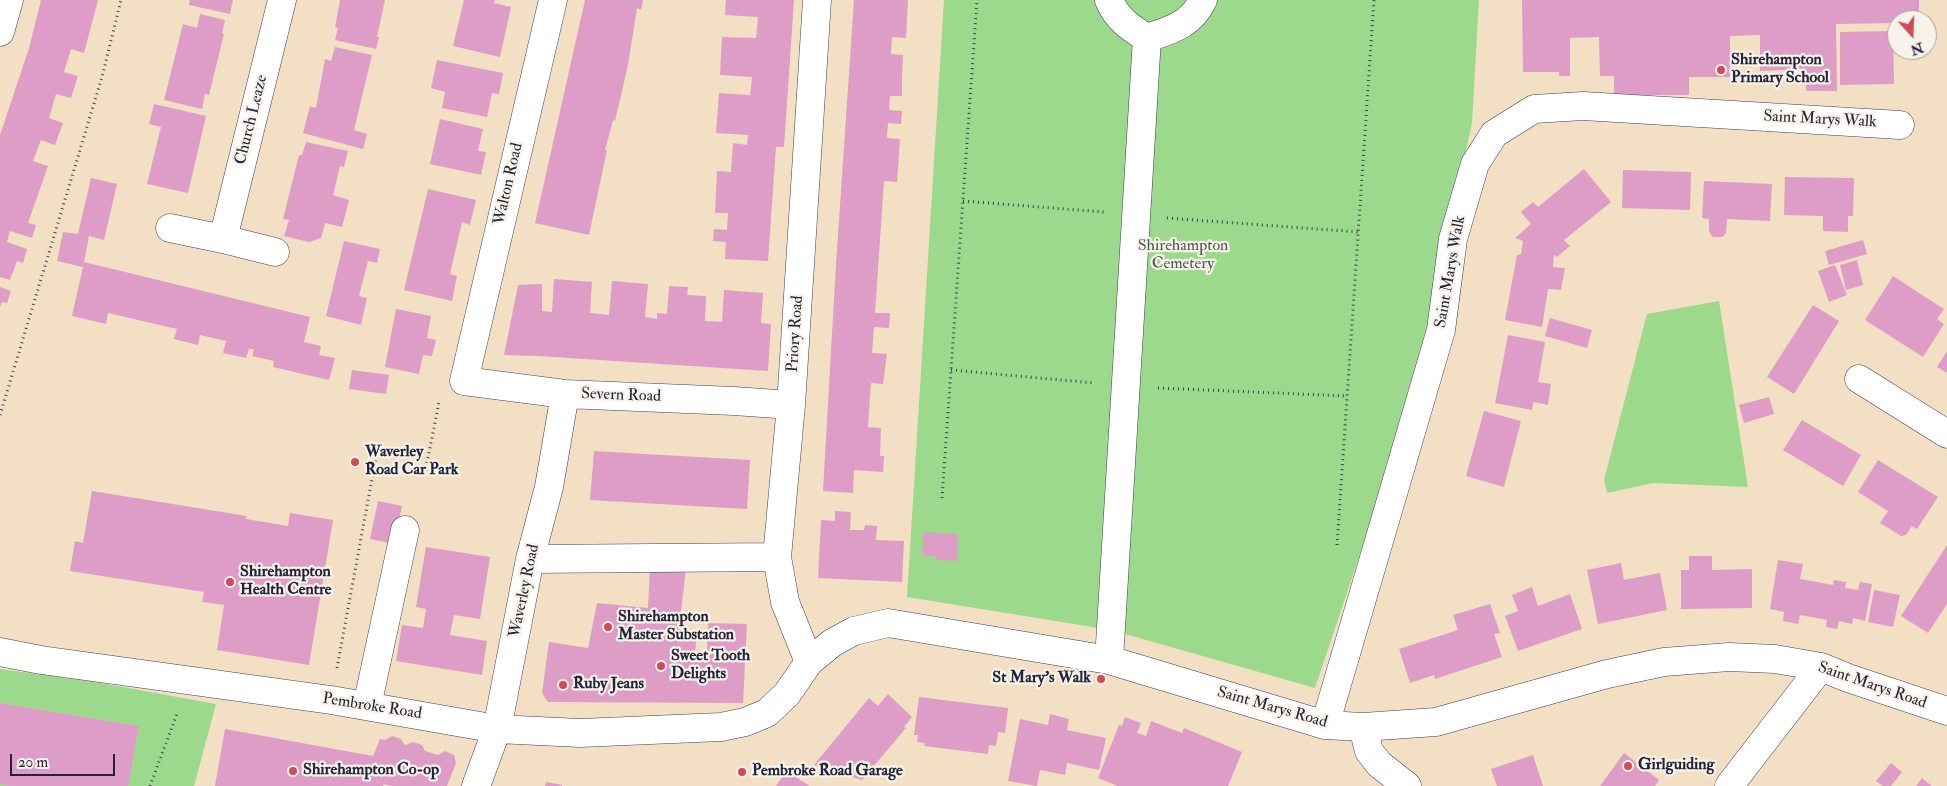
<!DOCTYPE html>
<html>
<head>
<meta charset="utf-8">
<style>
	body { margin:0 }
	#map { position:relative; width:1947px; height:786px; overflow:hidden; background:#f3dfc4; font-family:"IM FELL Double Pica",serif }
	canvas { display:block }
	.north { position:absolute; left:1887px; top:10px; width:50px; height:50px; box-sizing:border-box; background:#f7f3e8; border:1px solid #a29fa3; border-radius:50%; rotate:160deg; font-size:14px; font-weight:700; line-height:20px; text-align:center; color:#22223b }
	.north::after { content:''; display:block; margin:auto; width:18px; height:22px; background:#d1495b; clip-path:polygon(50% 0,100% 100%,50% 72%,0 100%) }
	.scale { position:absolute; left:10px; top:754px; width:105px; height:22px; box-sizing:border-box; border:2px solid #22223b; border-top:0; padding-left:6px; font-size:15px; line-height:18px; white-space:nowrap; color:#22223b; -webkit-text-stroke:4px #f7f3e8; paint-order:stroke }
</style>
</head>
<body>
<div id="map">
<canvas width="1947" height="786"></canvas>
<div class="north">N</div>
<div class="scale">20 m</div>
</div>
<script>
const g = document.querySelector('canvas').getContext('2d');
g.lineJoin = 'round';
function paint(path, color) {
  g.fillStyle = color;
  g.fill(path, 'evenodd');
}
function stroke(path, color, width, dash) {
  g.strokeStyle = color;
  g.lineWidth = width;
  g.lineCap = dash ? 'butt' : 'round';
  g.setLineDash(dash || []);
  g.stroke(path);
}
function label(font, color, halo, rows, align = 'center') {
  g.font = font + ' "IM FELL Double Pica",serif';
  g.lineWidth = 4.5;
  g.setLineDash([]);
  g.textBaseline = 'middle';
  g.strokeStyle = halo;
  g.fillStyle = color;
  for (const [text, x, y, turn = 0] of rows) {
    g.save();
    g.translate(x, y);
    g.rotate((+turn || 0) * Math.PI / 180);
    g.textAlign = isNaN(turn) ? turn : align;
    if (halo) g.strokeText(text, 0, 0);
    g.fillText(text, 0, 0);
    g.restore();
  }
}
paint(new Path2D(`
	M 944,0 L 1479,0 L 1472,123 L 1411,402 L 1315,688 L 1111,630 L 907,597 Z
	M 1719,301 L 1748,487 L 1653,483 L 1607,493 L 1604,480 L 1647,314 Z
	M 0,669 L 95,682 L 216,704 L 194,786 L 0,786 Z`), '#9dd98c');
paint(new Path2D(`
	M 41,0 L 98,0 L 84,53 L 71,49 L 64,72 L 78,76 L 71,98 L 56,94 L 49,118 L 63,123 L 55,145 L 41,140 L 33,161 L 48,166 L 28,223 L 36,225 L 32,238 L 10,231 L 7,242 L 27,249 L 23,263 L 17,261 L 10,280 L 0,277 L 0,135 L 29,48 Z
	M 190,0 L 233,0 L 230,14 L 189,5 Z
	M 340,0 L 385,0 L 377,37 L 379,37 L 376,49 L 335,40 L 338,28 L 335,27 Z
	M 464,0 L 495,0 L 494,3 L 511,7 L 500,57 L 453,46 Z
	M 585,0 L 643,0 L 641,10 L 637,8 L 628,65 L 615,121 L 613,120 L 605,150 L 607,150 L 589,235 L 535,223 Z
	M 726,0 L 794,0 L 784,147 L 776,147 L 768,261 L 725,259 L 726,242 L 713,241 L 714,229 L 727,230 L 728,213 L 715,213 L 717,171 L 731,172 L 733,143 L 747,145 L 748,135 L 716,133 L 719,93 L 750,95 L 752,77 L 720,75 L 722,37 L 756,38 L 757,29 L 758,17 L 725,15 Z
	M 854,0 L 908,0 L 906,38 L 892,37 L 891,54 L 903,55 L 902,78 L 902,96 L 890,96 L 889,110 L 902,111 L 901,124 L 888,123 L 887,138 L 900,139 L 899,154 L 897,182 L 884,181 L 875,313 L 890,313 L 889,328 L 874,327 L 872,353 L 887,354 L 883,384 L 871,383 L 868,427 L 881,428 L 880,456 L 884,456 L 883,472 L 854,470 L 853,493 L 823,491 L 836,264 Z
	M 1522,0 L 1919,0 L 1919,20 L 1897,20 L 1897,23 L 1836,24 L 1837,91 L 1806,91 L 1806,69 L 1760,71 L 1760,35 L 1730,36 L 1730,77 L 1689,77 L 1689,95 L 1614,95 L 1614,76 L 1600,76 L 1599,37 L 1570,38 L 1570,76 L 1559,76 L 1559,72 L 1523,72 Z
	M 200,14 L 225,20 L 222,34 L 224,34 L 209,95 L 205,94 L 202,109 L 164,100 L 183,24 L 197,28 Z
	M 1893,31 L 1894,84 L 1840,85 L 1840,32 Z
	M 335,47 L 372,55 L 354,130 L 367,134 L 363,149 L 303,133 L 310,106 L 316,108 L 325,59 L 331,61 Z
	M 437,60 L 503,73 L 499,94 L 492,93 L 487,117 L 442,108 L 445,92 L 431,88 Z
	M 154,104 L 206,116 L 188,193 L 147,184 L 161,127 L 149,124 Z
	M 440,119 L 483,129 L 478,151 L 486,152 L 481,175 L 430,164 Z
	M 306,142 L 348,151 L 344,167 L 340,166 L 333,195 L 349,200 L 342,227 L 325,223 L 321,238 L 309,242 L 284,236 L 289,220 L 283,219 L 299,155 L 302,155 Z
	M 1584,169 L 1611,202 L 1564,240 L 1570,246 L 1557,257 L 1554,255 L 1553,267 L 1565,268 L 1561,290 L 1548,289 L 1542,327 L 1505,320 L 1517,255 L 1521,254 L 1523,241 L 1515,238 L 1531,224 L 1521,212 L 1533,202 L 1538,207 Z
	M 1623,170 L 1691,172 L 1690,210 L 1622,208 Z
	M 1785,177 L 1854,178 L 1853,216 L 1848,216 L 1848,232 L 1823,231 L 1823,216 L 1784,215 Z
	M 91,178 L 117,184 L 104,240 L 89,236 L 84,262 L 310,317 L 304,342 L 321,346 L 319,355 L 335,358 L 329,380 L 273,367 L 274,361 L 252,356 L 254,349 L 249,349 L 246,358 L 223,353 L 226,341 L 200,335 L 198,345 L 174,339 L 177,329 L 108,313 L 106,324 L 72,316 L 83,267 L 57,261 L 63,232 L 78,234 Z
	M 1704,181 L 1772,184 L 1770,221 L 1727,219 L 1726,233 L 1722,237 L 1713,237 L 1709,232 L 1709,219 L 1702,218 Z
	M 428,189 L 476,200 L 470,225 L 462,222 L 450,274 L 457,276 L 452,301 L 404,290 Z
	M 1863,240 L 1867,254 L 1829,265 L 1825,251 Z
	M 344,241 L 380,249 L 377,263 L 368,261 L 359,296 L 367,298 L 361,325 L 326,316 Z
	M 1857,260 L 1863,285 L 1846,290 L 1840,265 Z
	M 1835,265 L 1847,295 L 1829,302 L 1818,271 Z
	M 1893,276 L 1944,309 L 1937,319 L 1944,324 L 1923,357 L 1865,320 Z
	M 554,279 L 592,282 L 590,313 L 609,315 L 612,281 L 648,284 L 645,317 L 657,319 L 657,313 L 667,314 L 669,286 L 688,287 L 687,295 L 706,296 L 705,321 L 722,322 L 724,290 L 763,293 L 761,323 L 771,324 L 768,371 L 538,356 L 504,355 L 518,285 L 542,284 L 542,311 L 552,312 Z
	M 0,287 L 11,291 L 7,303 L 2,302 L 0,307 Z
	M 1813,305 L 1839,321 L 1794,394 L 1767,377 Z
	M 396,309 L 431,316 L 427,338 L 436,340 L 432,356 L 423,355 L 419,374 L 385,367 Z
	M 1550,318 L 1592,330 L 1587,348 L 1545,336 Z
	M 1508,335 L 1545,342 L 1538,382 L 1551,384 L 1548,405 L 1533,402 L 1532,410 L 1495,403 Z
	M 1947,351 L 1947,373 L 1937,367 Z
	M 352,370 L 389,375 L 386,394 L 349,389 Z
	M 1769,397 L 1774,414 L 1744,423 L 1739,405 Z
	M 1484,411 L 1521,421 L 1504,487 L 1466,476 Z
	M 1802,420 L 1861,455 L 1843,486 L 1783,450 Z
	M 594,451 L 750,460 L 747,509 L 590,500 Z
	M 1878,460 L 1938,497 L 1917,529 L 1912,526 L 1906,535 L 1901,536 L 1880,523 L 1888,511 L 1858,492 Z
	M 92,491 L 247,516 L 246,519 L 288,526 L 290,513 L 333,520 L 309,665 L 217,650 L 224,605 L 202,602 L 204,592 L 70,571 L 75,541 L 83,543 Z
	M 378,501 L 402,506 L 394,544 L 370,539 Z
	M 835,511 L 851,512 L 850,530 L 864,530 L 865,525 L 877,526 L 876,540 L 904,541 L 902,582 L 818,578 L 821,520 L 835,521 Z
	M 923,532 L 958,534 L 957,561 L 936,560 L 936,556 L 923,556 Z
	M 1947,545 L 1947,604 L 1928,633 L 1901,616 Z
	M 426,547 L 490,557 L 480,619 L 454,615 L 450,635 L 487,641 L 482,675 L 396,661 L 402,625 L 423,628 L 426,609 L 416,607 Z
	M 1689,556 L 1712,556 L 1712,570 L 1752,569 L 1752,608 L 1681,609 L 1681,570 L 1689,570 Z
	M 1778,560 L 1803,564 L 1800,579 L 1833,585 L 1834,580 L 1846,582 L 1845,588 L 1858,590 L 1860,582 L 1872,584 L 1865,621 L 1853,618 L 1852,624 L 1839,621 L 1837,629 L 1826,627 L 1827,620 L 1800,615 L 1798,624 L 1783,621 L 1784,612 L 1770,609 Z
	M 1621,563 L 1624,580 L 1660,573 L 1667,610 L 1598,624 L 1587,570 Z
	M 650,567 L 686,569 L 679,629 L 697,630 L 695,654 L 707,655 L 708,623 L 747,624 L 743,703 L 548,702 L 542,693 L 549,642 L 588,648 L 597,603 L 648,608 Z
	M 1532,587 L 1538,606 L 1570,594 L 1582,629 L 1518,651 L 1505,616 L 1518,611 L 1512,595 Z
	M 1874,590 L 1900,595 L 1893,627 L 1868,622 Z
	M 1490,604 L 1500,633 L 1494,634 L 1502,657 L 1435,679 L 1434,675 L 1410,683 L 1399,649 L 1458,630 L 1453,615 Z
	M 888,694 L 912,717 L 904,727 L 906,728 L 862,780 L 814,765 L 869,698 L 878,706 Z
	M 919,697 L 1008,708 L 1005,733 L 998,732 L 996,746 L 989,745 L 988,754 L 924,746 L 925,743 L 917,742 L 918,735 L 914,735 Z
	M 0,703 L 139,726 L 128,786 L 10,786 L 0,784 Z
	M 1050,714 L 1069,719 L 1067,730 L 1106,738 L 1099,770 L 1067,763 L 1065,775 L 1040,770 L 1037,786 L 1008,781 L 1020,719 L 1048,725 Z
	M 1125,717 L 1141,723 L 1137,733 L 1146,736 L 1151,721 L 1182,733 L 1184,728 L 1242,752 L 1228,786 L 1118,786 L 1098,778 L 1119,725 L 1122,726 Z
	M 225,729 L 373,756 L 380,739 L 385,740 L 392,736 L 401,739 L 405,745 L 413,742 L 422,745 L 425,751 L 438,755 L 445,751 L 454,755 L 456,763 L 447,786 L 390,786 L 384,784 L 383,786 L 215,786 Z
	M 1624,753 L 1659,780 L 1655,786 L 1600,786 Z
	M 1533,755 L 1543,786 L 1497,786 L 1491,769 Z
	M 1891,763 L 1902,772 L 1891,786 L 1883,786 L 1876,781 Z
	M 786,771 L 810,786 L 776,786 Z
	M 1922,778 L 1932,786 L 1916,786 Z
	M 546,782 L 562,785 L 562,786 L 545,786 Z`), '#dd9dc7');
const minor = new Path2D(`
	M 553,0 L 464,381 L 565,394 L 734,401 L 791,405
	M 1109,0 C 1116,18 1130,28 1147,38 C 1171,30 1191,25 1203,0
	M 0,32 L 9,0
	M 170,228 L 223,239 L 282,0
	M 223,239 L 275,252
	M 1859,379 L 1947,434
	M 530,559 L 777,557
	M 0,652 L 41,660 L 331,700 L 497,729 L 580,733 L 721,727 L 745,722 L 767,713 L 787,694 L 809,662 L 832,643 L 854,631 L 888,623 L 1109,660 L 1325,725 L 1363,727 L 1436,722 L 1607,674 L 1664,662 L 1729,657 L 1775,659 L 1821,667 L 1848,678 L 1947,711
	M 1109,660 L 1147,38
	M 809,662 L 785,602 L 777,557 L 791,405 L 817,0
	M 367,706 L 405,530
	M 1325,725 L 1441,330 L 1453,239 L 1475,164 L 1494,134 L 1534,109 L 1583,106 L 1900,125
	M 1363,727 L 1369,751 L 1379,764 L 1407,786
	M 476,786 L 497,729 L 530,559 L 549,487 L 565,394
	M 1729,786 L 1821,667`);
stroke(minor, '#413e50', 29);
stroke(new Path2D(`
	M 963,201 L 1104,212
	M 1167,218 L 1358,232
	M 951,370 L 1095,383
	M 1158,388 L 1347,396
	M 0,415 L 102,77 L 121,0
	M 427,463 L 439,402
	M 942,498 L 977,0
	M 1337,545 L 1374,0
	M 337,668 L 377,452
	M 150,786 L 178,711`), '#413e50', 3, [1, 4]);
stroke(minor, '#fff', 28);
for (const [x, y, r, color] of [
	[1721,70,5,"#d1495b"],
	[355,462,5,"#d1495b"],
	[230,582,5,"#d1495b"],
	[608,627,5,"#d1495b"],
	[661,666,5,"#d1495b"],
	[1101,679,5,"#d1495b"],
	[563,685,5,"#d1495b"],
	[1628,766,5,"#d1495b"],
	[293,771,5,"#d1495b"],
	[742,772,5,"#d1495b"]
]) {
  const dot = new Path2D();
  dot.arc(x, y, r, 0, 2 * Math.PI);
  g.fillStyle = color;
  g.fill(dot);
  stroke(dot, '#f7f3e8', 2);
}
label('bold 16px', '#22223b', '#f7f3e8', [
	["Shirehampton",1731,61],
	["Primary School",1731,79],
	["Waverley",365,453],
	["Road Car Park",365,471],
	["Shirehampton",240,573],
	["Health Centre",240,591],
	["Shirehampton",618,618],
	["Master Substation",618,636],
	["Sweet Tooth",671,657],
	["Delights",671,675],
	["St Mary's Walk",1091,679,"right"],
	["Ruby Jeans",573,685],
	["Girlguiding",1638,766],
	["Shirehampton Co-op",303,771],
	["Pembroke Road Garage",752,772]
], 'left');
label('16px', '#22223b', '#f7f3e8', [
	["Church Leaze",252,120,-76],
	["Saint Marys Walk",1820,120,3],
	["Walton Road",509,184,-77],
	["Saint Marys Walk",1451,272,-80],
	["Priory Road",796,334,-86],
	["Severn Road",621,396,2],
	["Waverley Road",525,591,-78],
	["Saint Marys Road",1872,686,19],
	["Pembroke Road",372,707,9],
	["Saint Marys Road",1272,708,16]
]);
label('16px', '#475953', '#f7f3e8', [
	["Shirehampton",1183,247],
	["Cemetery",1183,265]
]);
</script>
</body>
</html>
